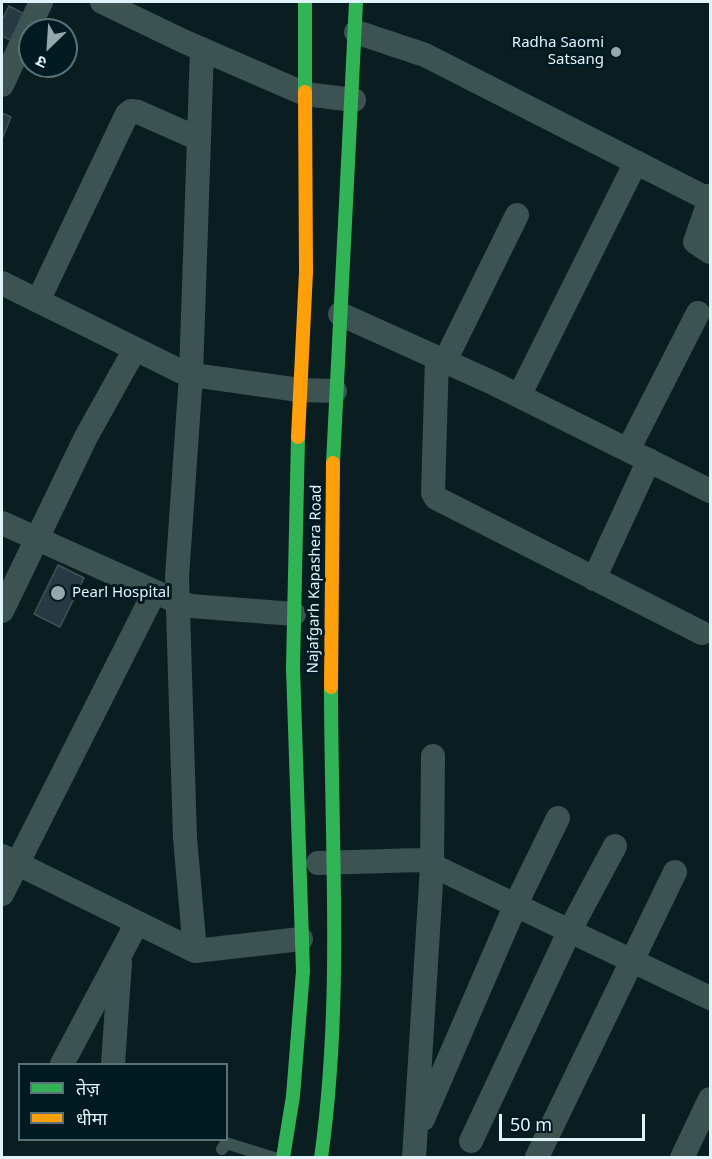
<!DOCTYPE html>
<html>
<head>
<meta charset="utf-8">
<style>
	body { margin:0 }
	#map { position:relative; width:712px; height:1159px; overflow:hidden; background:#0a1e22; font-family:"Noto Sans","Noto Sans Devanagari",sans-serif }
	canvas { display:block }
	.frame { position:absolute; inset:0; border:3px solid #e0f3f9; pointer-events:none }
	.legend { position:absolute; left:18px; top:1063px; width:210px; height:78px; box-sizing:border-box; background:#011a21; border:2px solid #5a7177; margin:0; padding:8px 10px; list-style:none; font-size:18px; color:#e0f3f9 }
	.legend li { display:flex; align-items:center; gap:12px; height:30px }
	.legend b { width:30px; border:2px solid #5a7177 }
	.north { position:absolute; left:18px; top:18px; width:60px; height:60px; box-sizing:border-box; background:#011a21; border:2px solid #5a7177; border-radius:50%; rotate:205deg; font-size:16px; font-weight:700; line-height:24px; text-align:center; color:#e0f3f9 }
	.north::after { content:''; display:block; margin:auto; width:21px; height:27px; background:#95a8ae; clip-path:polygon(50% 0,100% 100%,50% 72%,0 100%) }
	.scale { position:absolute; left:499px; top:1114px; width:146px; height:27px; box-sizing:border-box; border:3px solid #e0f3f9; border-top:0; padding-left:8px; font-size:18px; line-height:21px; white-space:nowrap; color:#e0f3f9; -webkit-text-stroke:4px #011a21; paint-order:stroke }
</style>
</head>
<body>
<div id="map">
<canvas width="712" height="1159"></canvas>
<div class="frame"></div>
<ul class="legend">
<li><b style="height:8px;background:#30b455"></b>तेज़</li>
<li><b style="height:8px;background:#ff9f0a"></b>धीमा</li>
</ul>
<div class="north">उ</div>
<div class="scale">50 m</div>
</div>
<script>
const g = document.querySelector('canvas').getContext('2d');
g.lineJoin = 'round';
function paint(path, color) {
  g.fillStyle = color;
  g.fill(path, 'evenodd');
}
function stroke(path, color, width, dash) {
  g.strokeStyle = color;
  g.lineWidth = width;
  g.lineCap = dash ? 'butt' : 'round';
  g.setLineDash(dash || []);
  g.stroke(path);
}
function label(font, color, halo, rows, align = 'center') {
  g.font = font + ' "Noto Sans",sans-serif';
  g.lineWidth = 6;
  g.setLineDash([]);
  g.textBaseline = 'middle';
  g.strokeStyle = halo;
  g.fillStyle = color;
  for (const [text, x, y, turn = 0] of rows) {
    g.save();
    g.translate(x, y);
    g.rotate((+turn || 0) * Math.PI / 180);
    g.textAlign = isNaN(turn) ? turn : align;
    if (halo) g.strokeText(text, 0, 0);
    g.fillText(text, 0, 0);
    g.restore();
  }
}
const building = new Path2D(`
	M 9,6 L 30,17 L 17,43 L 2,36 L 2,20 Z
	M 2,113 L 11,117 L 2,139 Z
	M 58,565 L 84,578 L 60,627 L 34,614 Z`);
paint(building, '#273a44');
stroke(building, '#435056', 1.5);
stroke(new Path2D(`
	M 222,1149 L 226,1143 L 274,1158`), '#3c5352', 12);
stroke(new Path2D(`
	M 102,2 L 183,41 L 305,94 L 354,100
	M 356,32 L 425,55 L 702,196 L 710,196
	M 2,85 L 41,2
	M 710,199 L 695,242 L 710,252
	M 2,283 L 186,374 L 299,390 L 335,391
	M 38,301 L 127,114 L 131,111 L 138,112 L 199,139
	M 340,314 L 491,382 L 710,491
	M 437,358 L 433,493 L 436,498 L 702,633
	M 445,361 L 517,215
	M 519,396 L 636,162
	M 628,450 L 698,313
	M 2,523 L 178,602 L 191,606 L 294,614
	M 594,579 L 649,460
	M 2,611 L 86,437 L 135,349
	M 2,856 L 195,951 L 301,939
	M 318,863 L 421,860 L 710,998
	M 2,894 L 154,593
	M 195,951 L 185,838 L 177,577 L 191,375 L 202,49
	M 62,1064 L 137,923
	M 113,1064 L 120,962
	M 423,1119 L 516,904 L 558,818
	M 471,1141 L 570,930 L 615,846
	M 537,1157 L 675,872
	M 414,1158 L 432,866 L 433,756
	M 682,1158 L 710,1099`), '#3c5352', 24);
stroke(new Path2D(`
	M 305,2 L 305,92
	M 333,463 L 356,2
	M 283,1158 L 293,1096 L 303,971 L 293,667 L 298,437
	M 321,1158 C 343,1000 331,846 331,687`), '#30b455', 14);
stroke(new Path2D(`
	M 298,437 L 306,272 L 305,92
	M 331,687 L 333,463`), '#ff9f0a', 14);
for (const [x, y, r, color] of [
	[616,52,6,"#95a8ae"],
	[58,593,8,"#95a8ae"]
]) {
  const dot = new Path2D();
  dot.arc(x, y, r, 0, 2 * Math.PI);
  g.fillStyle = color;
  g.fill(dot);
  stroke(dot, '#011a21', 2);
}
label('15px', '#e0f3f9', '#011a21', [
	["Radha Saomi",604,43],
	["Satsang",604,60],
	["Pearl Hospital",72,593,"left"]
], 'right');
label('15px', '#e0f3f9', '#011a21', [
	["Najafgarh Kapashera Road",315,579,-89]
]);
</script>
</body>
</html>
